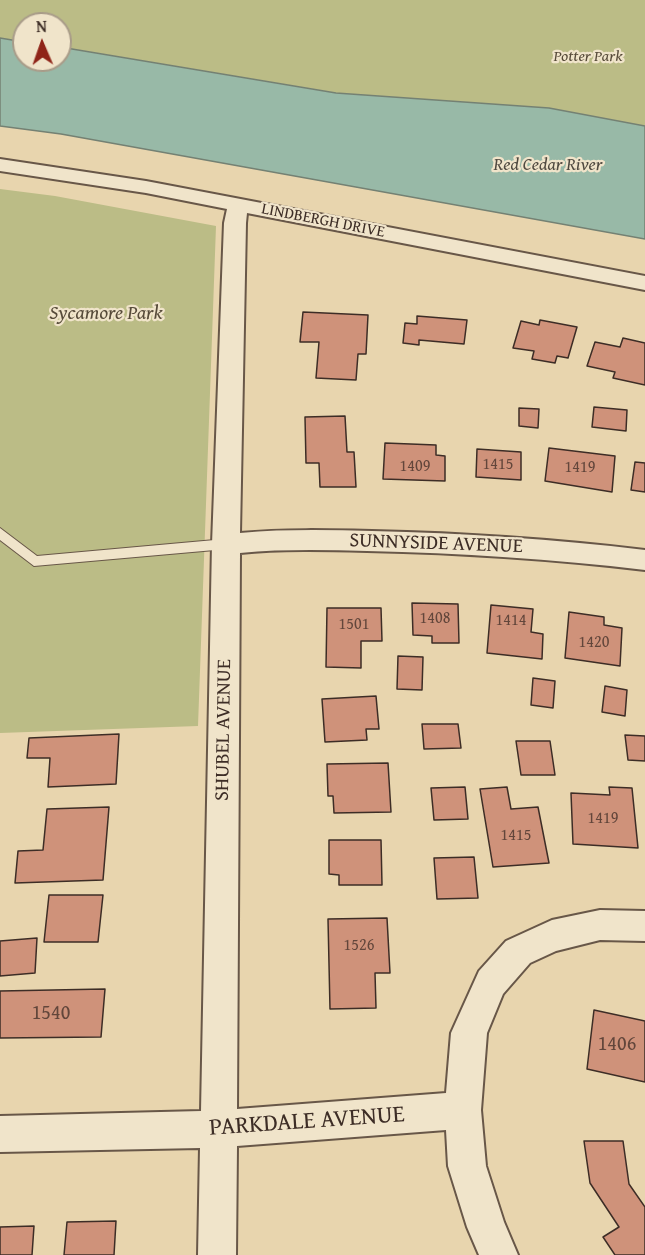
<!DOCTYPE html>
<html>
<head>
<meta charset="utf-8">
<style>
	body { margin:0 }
	#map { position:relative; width:645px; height:1255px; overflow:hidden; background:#e8d5ae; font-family:"Gentium Book Plus",serif }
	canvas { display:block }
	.north { position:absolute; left:12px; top:12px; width:60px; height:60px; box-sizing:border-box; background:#f0e4ca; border:2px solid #a89b88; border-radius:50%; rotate:358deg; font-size:16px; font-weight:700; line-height:24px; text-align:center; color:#3d2d26 }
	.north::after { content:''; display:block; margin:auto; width:21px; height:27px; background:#8f2418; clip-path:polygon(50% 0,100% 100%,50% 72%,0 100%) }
</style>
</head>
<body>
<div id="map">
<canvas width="645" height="1255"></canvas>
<div class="north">N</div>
</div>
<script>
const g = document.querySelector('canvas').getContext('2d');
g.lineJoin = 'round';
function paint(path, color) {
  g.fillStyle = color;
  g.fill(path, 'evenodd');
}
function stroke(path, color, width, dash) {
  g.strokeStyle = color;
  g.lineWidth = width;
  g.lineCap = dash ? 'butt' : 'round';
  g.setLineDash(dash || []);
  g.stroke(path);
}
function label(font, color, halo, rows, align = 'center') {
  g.font = font + ' "Gentium Book Plus",serif';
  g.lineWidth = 4.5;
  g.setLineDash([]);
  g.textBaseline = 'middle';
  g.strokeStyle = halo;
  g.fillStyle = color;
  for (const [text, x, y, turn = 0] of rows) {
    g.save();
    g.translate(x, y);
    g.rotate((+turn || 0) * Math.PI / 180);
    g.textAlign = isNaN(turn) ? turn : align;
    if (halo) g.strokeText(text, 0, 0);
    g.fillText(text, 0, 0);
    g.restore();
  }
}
paint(new Path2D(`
	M 0,0 L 645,0 L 645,126 L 549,108 L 336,93 L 60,47 L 60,24 L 24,24 L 24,42 L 0,38 Z
	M 0,189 L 55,196 L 216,226 L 198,726 L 0,733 Z`), '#bbbc86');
const water = new Path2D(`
	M 0,38 L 24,42 L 24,60 L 60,60 L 60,47 L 336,93 L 549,108 L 645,126 L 645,239 L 61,134 L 0,126 Z`);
paint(water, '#98b9a7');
stroke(water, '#748173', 1.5);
const building = new Path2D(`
	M 303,312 L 368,315 L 366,354 L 358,354 L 356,380 L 316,378 L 319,342 L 300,342 Z
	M 417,316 L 467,320 L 464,344 L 419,340 L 419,345 L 403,343 L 405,323 L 417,324 Z
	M 540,320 L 577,327 L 568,358 L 557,356 L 555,363 L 532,359 L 534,351 L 513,348 L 521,321 L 539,325 Z
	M 623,338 L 645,343 L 645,385 L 613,378 L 615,372 L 587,366 L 595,342 L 620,347 Z
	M 594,407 L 627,410 L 626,431 L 592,427 Z
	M 519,408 L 539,409 L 538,428 L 519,426 Z
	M 345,416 L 347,452 L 354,452 L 356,487 L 320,487 L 319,463 L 306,463 L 305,417 Z
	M 385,443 L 436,445 L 436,455 L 445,456 L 445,481 L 383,479 Z
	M 549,448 L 615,456 L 612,492 L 545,481 Z
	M 477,449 L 521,452 L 521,480 L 476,477 Z
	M 635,462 L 645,463 L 645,492 L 631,490 Z
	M 412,603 L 458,604 L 459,643 L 432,643 L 432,636 L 413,635 Z
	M 491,605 L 533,609 L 531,632 L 543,634 L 542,659 L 487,653 Z
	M 327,608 L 381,608 L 382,641 L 361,641 L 361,668 L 326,667 Z
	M 569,612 L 604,617 L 604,625 L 622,628 L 620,666 L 565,658 Z
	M 398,656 L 423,657 L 422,690 L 397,689 Z
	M 533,678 L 555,681 L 553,708 L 531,705 Z
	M 605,686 L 627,690 L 625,716 L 602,712 Z
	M 376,696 L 379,729 L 366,729 L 367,740 L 325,742 L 322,699 Z
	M 422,724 L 458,724 L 461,748 L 424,749 Z
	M 119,734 L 116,784 L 48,787 L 50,758 L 27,758 L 29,738 Z
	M 625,735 L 645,736 L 645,761 L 628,760 Z
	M 516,741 L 550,741 L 555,775 L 521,775 Z
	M 388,763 L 391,812 L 334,813 L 333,796 L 328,796 L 327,764 Z
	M 465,787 L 468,819 L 434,820 L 431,788 Z
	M 507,787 L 511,809 L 538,807 L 549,863 L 493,867 L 480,789 Z
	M 609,787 L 632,788 L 638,848 L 573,844 L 571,793 L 610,795 Z
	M 109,807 L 103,880 L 15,883 L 18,851 L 43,850 L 47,809 Z
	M 329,840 L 381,840 L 382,885 L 339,885 L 339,875 L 329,874 Z
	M 474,857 L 478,898 L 437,899 L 434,858 Z
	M 49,895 L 103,895 L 98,942 L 44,942 Z
	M 387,918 L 390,973 L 375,973 L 376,1008 L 330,1009 L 328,919 Z
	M 37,938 L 35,973 L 0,976 L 0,941 Z
	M 105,989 L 101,1037 L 0,1038 L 0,991 Z
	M 594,1010 L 645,1021 L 645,1082 L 587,1069 Z
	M 584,1141 L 623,1141 L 629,1184 L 645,1207 L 645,1255 L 615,1255 L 603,1237 L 619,1227 L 590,1183 Z
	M 116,1221 L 114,1255 L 64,1255 L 67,1222 Z
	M 34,1226 L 32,1255 L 0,1255 L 0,1227 Z`);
paint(building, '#cf927a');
stroke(building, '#3d2d26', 1.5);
const service = new Path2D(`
	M 0,528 L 37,556 L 226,539 L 232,544 L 226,549 L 34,566 L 0,540 Z`);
const minor = new Path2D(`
	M 0,159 L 146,181 L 645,276 L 645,290 L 247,213 L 246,223 L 240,533 C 284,529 328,530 372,531 C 463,533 554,539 645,550 L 645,570 C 553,559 460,553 367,551 C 325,550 282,549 240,553 L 237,1109 L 446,1093 L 451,1033 L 479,971 L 506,941 L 552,920 L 600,910 L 645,911 L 645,941 L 600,940 L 556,951 L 530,963 L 503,994 L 487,1033 L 481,1110 L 486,1166 L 504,1222 L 518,1255 L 479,1255 L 467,1227 L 448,1166 L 446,1130 L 237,1146 L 236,1255 L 198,1255 L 200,1148 L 0,1152 L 0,1116 L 201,1111 L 212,544 L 224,223 L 227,209 L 146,193 L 0,171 Z`);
stroke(service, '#685748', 2);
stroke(minor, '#685748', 4);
paint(service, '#f0e4ca');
paint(minor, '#f0e4ca');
label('italic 16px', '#564a39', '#f0e4ca', [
	["Potter Park",588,57]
]);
label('16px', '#3d2d26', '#f0e4ca', [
	["LINDBERGH DRIVE",323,221,11]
]);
label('16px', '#62463b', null, [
	["1415",498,465],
	["1409",415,467],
	["1419",580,468],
	["1408",435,619],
	["1414",511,621],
	["1501",354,625],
	["1420",594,643],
	["1419",603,819],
	["1415",516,836],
	["1526",359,946]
]);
label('italic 18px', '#4f4940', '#f0e4ca', [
	["Red Cedar River",548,165]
]);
label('italic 20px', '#564a39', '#f0e4ca', [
	["Sycamore Park",106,314]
]);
label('20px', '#3d2d26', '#f0e4ca', [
	["SUNNYSIDE AVENUE",436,544,2],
	["SHUBEL AVENUE",224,730,-89]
]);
label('20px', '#62463b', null, [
	["1540",51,1014],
	["1406",617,1045]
]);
label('24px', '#3d2d26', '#f0e4ca', [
	["PARKDALE AVENUE",307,1122,-4]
]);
</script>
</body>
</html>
